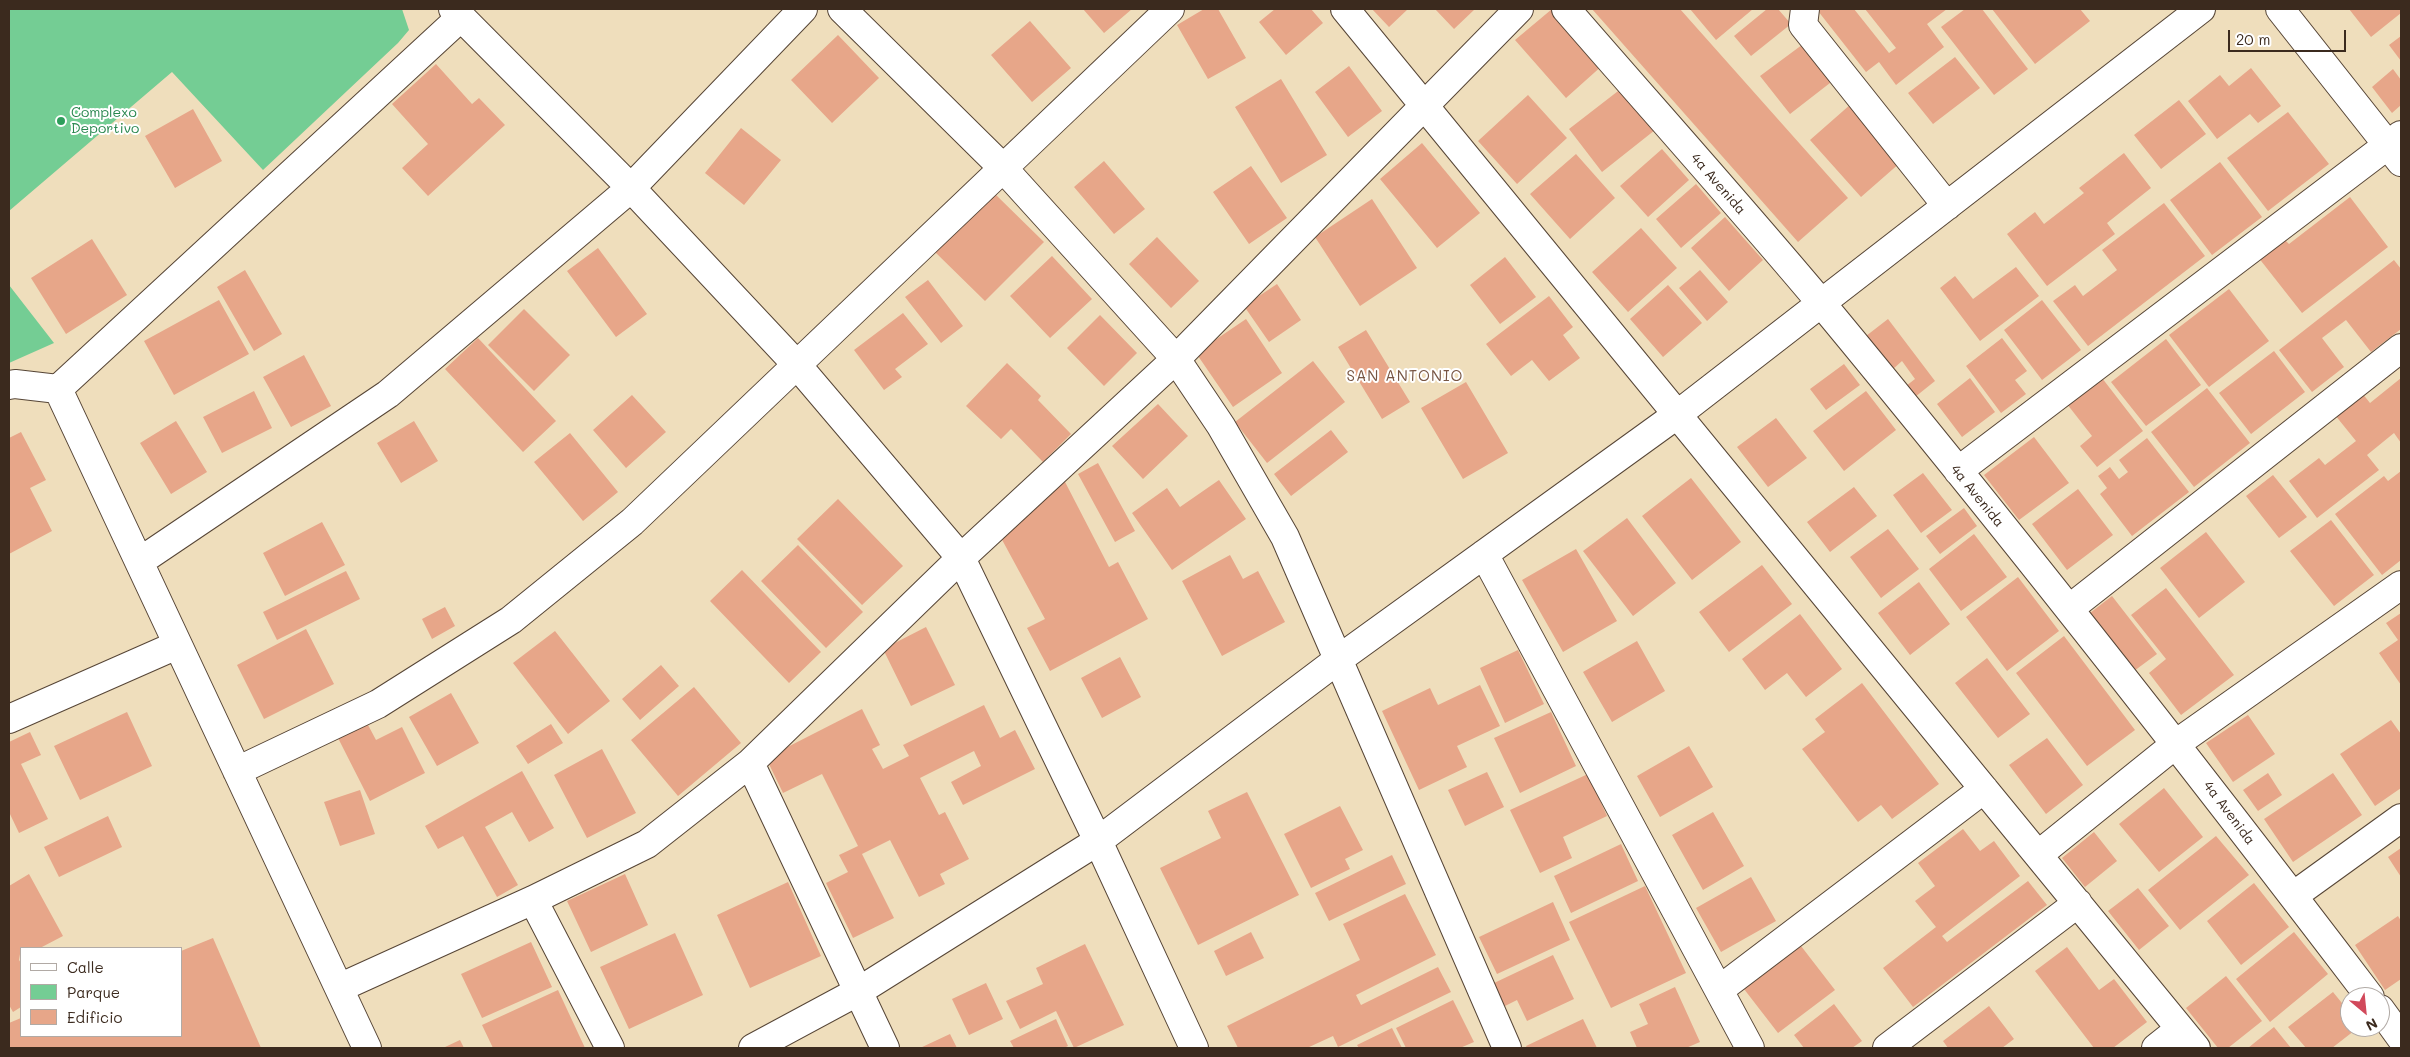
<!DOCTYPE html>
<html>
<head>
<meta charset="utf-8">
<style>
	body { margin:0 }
	#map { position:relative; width:2410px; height:1057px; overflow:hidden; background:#efdebc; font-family:Mali,sans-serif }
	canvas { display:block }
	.frame { position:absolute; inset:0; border:10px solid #3b2a1e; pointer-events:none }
	.legend { position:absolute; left:20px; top:947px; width:162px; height:90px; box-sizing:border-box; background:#fff; border:1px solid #b1aaa5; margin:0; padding:6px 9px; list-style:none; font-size:15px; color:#3b2a1e }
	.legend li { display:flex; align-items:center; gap:10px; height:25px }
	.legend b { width:25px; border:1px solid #b1aaa5 }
	.north { position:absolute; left:2340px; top:987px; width:50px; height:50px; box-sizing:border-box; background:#fff; border:1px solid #b1aaa5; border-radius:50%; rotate:152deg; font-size:14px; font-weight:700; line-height:20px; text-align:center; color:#3b2a1e }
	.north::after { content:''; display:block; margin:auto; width:18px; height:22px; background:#d1495b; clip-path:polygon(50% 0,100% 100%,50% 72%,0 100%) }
	.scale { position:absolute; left:2228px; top:30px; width:118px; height:22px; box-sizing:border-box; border:2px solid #3b2a1e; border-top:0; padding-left:6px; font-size:15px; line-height:18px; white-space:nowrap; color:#3b2a1e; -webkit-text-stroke:4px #fff; paint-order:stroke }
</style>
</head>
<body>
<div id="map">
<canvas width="2410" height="1057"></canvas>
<div class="frame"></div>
<ul class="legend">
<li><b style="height:6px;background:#fff"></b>Calle</li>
<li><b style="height:14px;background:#74cd94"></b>Parque</li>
<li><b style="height:14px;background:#e7a689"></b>Edificio</li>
</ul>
<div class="north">N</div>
<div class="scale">20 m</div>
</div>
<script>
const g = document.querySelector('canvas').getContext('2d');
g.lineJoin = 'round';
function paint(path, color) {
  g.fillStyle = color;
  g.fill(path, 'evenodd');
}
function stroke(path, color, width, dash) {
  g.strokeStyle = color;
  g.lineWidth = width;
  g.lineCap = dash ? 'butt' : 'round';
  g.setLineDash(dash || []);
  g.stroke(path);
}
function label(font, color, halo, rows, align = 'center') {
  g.font = font + ' Mali,sans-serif';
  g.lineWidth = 4;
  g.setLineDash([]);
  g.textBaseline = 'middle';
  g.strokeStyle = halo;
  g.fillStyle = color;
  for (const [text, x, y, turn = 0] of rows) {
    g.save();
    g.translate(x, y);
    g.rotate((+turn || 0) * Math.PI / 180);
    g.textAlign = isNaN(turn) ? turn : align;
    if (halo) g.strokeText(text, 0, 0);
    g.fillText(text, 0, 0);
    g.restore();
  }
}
paint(new Path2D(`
	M 9,9 L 402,9 L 409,30 L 398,43 L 263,170 L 172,72 L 9,211 Z
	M 9,285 L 54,343 L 9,363 Z`), '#74cd94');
paint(new Path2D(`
	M 1083,9 L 1132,9 L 1104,33 Z
	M 1204,9 L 1218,9 L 1246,58 L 1208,79 L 1177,25 Z
	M 1275,9 L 1311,9 L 1323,23 L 1286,55 L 1259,22 Z
	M 1372,9 L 1408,9 L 1389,27 Z
	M 1435,9 L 1475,9 L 1454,29 Z
	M 1552,9 L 1556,9 L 1604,64 L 1566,98 L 1515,40 Z
	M 1592,9 L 1680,9 L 1848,198 L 1798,242 Z
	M 1690,9 L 1753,9 L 1716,40 Z
	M 1767,9 L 1778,9 L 1791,24 L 1751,56 L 1734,36 Z
	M 1821,9 L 1854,9 L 1889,53 L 1896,48 L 1865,9 L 1947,9 L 1927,24 L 1944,47 L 1896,85 L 1879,62 L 1866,72 L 1818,11 Z
	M 1965,9 L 1982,9 L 2028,69 L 1994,95 L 1941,27 Z
	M 1992,9 L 2080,9 L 2090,21 L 2035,64 Z
	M 2349,9 L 2401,9 L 2401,13 L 2371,37 Z
	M 1030,21 L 1071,68 L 1032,102 L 991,55 Z
	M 838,35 L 879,78 L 832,123 L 791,80 Z
	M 2401,36 L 2401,61 L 2389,45 Z
	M 1810,39 L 1839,76 L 1790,114 L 1760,76 Z
	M 1955,57 L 1980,88 L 1933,124 L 1908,93 Z
	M 436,64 L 472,104 L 479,98 L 505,125 L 428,196 L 402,168 L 428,144 L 392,104 Z
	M 1349,66 L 1382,111 L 1348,137 L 1315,92 Z
	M 2251,68 L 2281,106 L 2258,123 L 2250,114 L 2217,139 L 2188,101 L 2220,75 L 2229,86 Z
	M 2393,69 L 2401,80 L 2401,105 L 2392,113 L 2372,87 Z
	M 1281,79 L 1327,155 L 1281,183 L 1235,107 Z
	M 1622,88 L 1655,130 L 1602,172 L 1569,129 Z
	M 1528,95 L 1567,138 L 1517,184 L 1478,141 Z
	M 2179,100 L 2206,134 L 2161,169 L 2134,135 Z
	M 1851,104 L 1901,162 L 1861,197 L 1810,140 Z
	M 193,109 L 222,161 L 175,188 L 145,136 Z
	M 2288,112 L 2329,164 L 2268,211 L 2227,158 Z
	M 741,128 L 781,160 L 744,205 L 705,173 Z
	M 1422,143 L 1480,213 L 1437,248 L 1380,179 Z
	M 1662,149 L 1689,180 L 1648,217 L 1620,186 Z
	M 2124,153 L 2151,188 L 2107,223 L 2115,234 L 2047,286 L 2007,234 L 2035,212 L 2044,224 L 2084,193 L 2079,188 Z
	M 1576,154 L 1615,198 L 1570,239 L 1530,194 Z
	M 1104,161 L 1145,209 L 1114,234 L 1074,187 Z
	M 2220,162 L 2262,217 L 2212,255 L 2170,200 Z
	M 1251,166 L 1287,218 L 1249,244 L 1213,192 Z
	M 1696,184 L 1721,213 L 1681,248 L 1656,219 Z
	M 994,193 L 1044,242 L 985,301 L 935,252 Z
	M 2350,197 L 2388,247 L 2302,313 L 2258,257 L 2283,238 L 2289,244 Z
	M 1372,199 L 1417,268 L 1360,306 L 1315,237 Z
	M 2164,203 L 2205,256 L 2088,346 L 2053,301 L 2075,285 L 2083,296 L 2117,270 L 2102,250 Z
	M 1725,217 L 1763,260 L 1729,291 L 1691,248 Z
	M 1641,228 L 1677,268 L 1628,312 L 1592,272 Z
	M 1157,237 L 1199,281 L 1171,308 L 1129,264 Z
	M 92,239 L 127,295 L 66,334 L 31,278 Z
	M 598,248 L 647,314 L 616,337 L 567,271 Z
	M 1052,256 L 1092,299 L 1050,338 L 1010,296 Z
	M 1505,257 L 1536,297 L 1500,324 L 1470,285 Z
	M 2394,260 L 2401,269 L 2401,329 L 2371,352 L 2346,320 L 2322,338 L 2344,367 L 2312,392 L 2279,350 Z
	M 2016,267 L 2039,296 L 1980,341 L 1940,288 L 1955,276 L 1973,299 Z
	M 245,270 L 282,334 L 254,351 L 217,287 Z
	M 1700,270 L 1728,302 L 1707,321 L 1679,288 Z
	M 928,280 L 963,326 L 941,343 L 905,297 Z
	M 1277,284 L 1301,320 L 1269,342 L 1244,306 Z
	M 1668,285 L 1702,323 L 1663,357 L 1630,319 Z
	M 2229,289 L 2269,341 L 2209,387 L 2169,335 Z
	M 1549,296 L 1573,327 L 1563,335 L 1580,358 L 1549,381 L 1532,360 L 1511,376 L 1486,344 Z
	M 219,300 L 249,354 L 174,395 L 144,341 Z
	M 2042,300 L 2081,350 L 2042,380 L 2004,330 Z
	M 524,309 L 570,355 L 534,391 L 488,345 Z
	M 903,313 L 928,344 L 895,369 L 902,377 L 884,390 L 854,350 Z
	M 1100,315 L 1137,353 L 1104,386 L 1067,348 Z
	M 1246,319 L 1282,373 L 1233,407 L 1196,353 Z
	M 1888,319 L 1935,381 L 1915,397 L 1906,386 L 1915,379 L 1902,361 L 1892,370 L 1866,336 Z
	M 1366,330 L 1410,402 L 1382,419 L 1338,347 Z
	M 478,338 L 556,421 L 523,452 L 445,369 Z
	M 2002,338 L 2027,371 L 2015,380 L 2026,394 L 2001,413 L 1966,366 Z
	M 2166,339 L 2201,385 L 2146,426 L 2111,382 Z
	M 2274,351 L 2305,392 L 2251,434 L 2219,393 Z
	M 304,355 L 331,406 L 291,427 L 263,377 Z
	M 1313,361 L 1345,402 L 1267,463 L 1235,422 Z
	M 1007,363 L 1041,396 L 1038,400 L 1071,434 L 1043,462 L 1011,429 L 1001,439 L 966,406 Z
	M 1844,364 L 1860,385 L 1826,410 L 1810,389 Z
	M 1970,378 L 1995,412 L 1962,437 L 1937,404 Z
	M 2102,378 L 2143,431 L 2097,467 L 2080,446 L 2092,436 L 2067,404 Z
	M 2401,378 L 2401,443 L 2394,433 L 2367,455 L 2379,470 L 2317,518 L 2289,481 L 2319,458 L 2325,465 L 2356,441 L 2335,415 L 2362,393 L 2370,403 Z
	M 1466,382 L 1508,453 L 1463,479 L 1421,408 Z
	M 2207,388 L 2250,443 L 2194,487 L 2151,432 Z
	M 254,391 L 272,428 L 222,453 L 203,417 Z
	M 1866,391 L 1896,430 L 1844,471 L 1813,431 Z
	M 632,395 L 666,432 L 626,468 L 593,430 Z
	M 1158,404 L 1188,436 L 1143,479 L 1112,446 Z
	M 1776,418 L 1807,458 L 1768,487 L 1737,447 Z
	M 176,421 L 207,472 L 171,494 L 140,443 Z
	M 414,421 L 438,461 L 401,483 L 377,443 Z
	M 1331,430 L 1348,452 L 1291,496 L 1274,474 Z
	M 21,432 L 46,480 L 30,488 L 52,531 L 9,554 L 9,438 Z
	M 570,433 L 618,492 L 583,521 L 534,462 Z
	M 2034,437 L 2069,483 L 2019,520 L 1984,475 Z
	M 2147,438 L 2189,492 L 2132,536 L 2100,494 L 2107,488 L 2098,476 L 2110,467 L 2119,479 L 2128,472 L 2119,460 Z
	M 1098,463 L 1135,531 L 1115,542 L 1078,474 Z
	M 2401,471 L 2401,560 L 2382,575 L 2335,514 L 2384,476 L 2388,481 Z
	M 1923,473 L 1952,510 L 1921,533 L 1893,495 Z
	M 2273,475 L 2307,517 L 2279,538 L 2246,496 Z
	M 1063,478 L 1109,567 L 1118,562 L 1148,619 L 1050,671 L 1027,628 L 1045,619 L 1000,536 Z
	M 1691,478 L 1741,542 L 1692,580 L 1642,516 Z
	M 1219,480 L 1246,519 L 1172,570 L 1132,513 L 1167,488 L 1180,507 Z
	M 1854,487 L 1877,516 L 1830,552 L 1807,522 Z
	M 2078,489 L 2113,535 L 2067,570 L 2032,524 Z
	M 838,499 L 903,566 L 862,605 L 797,539 Z
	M 1964,508 L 1977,526 L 1940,554 L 1926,536 Z
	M 1627,518 L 1676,583 L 1633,616 L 1583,551 Z
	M 2331,520 L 2374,575 L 2334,606 L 2290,551 Z
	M 322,522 L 345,565 L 285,596 L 263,553 Z
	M 1888,529 L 1919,569 L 1881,598 L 1850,557 Z
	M 2206,532 L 2245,582 L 2199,618 L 2160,568 Z
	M 1974,534 L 2007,577 L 1961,611 L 1929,569 Z
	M 798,545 L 863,612 L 826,648 L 761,581 Z
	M 1576,549 L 1617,621 L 1563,652 L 1522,580 Z
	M 1230,555 L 1243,579 L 1258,571 L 1285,622 L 1222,656 L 1182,581 Z
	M 1762,565 L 1792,604 L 1729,652 L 1699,612 Z
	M 742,570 L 821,652 L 789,683 L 710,601 Z
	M 346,571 L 360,599 L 277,640 L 263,612 Z
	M 2018,577 L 2059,631 L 2007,671 L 1966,617 Z
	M 1919,582 L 1950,624 L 1910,655 L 1878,613 Z
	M 2166,588 L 2234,675 L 2181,715 L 2149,673 L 2166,659 L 2131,615 Z
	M 2112,596 L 2157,654 L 2134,671 L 2090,613 Z
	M 445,607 L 455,626 L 432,639 L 422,619 Z
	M 2401,613 L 2401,685 L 2379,653 L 2398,640 L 2386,623 Z
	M 1800,614 L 1842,669 L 1806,697 L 1787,673 L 1765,690 L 1742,659 Z
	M 926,627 L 955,685 L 911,706 L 883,649 Z
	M 306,629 L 334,684 L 264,719 L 237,665 Z
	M 555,631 L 610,701 L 568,734 L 513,663 Z
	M 2064,636 L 2135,730 L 2087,766 L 2016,673 Z
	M 1637,641 L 1665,691 L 1612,722 L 1583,672 Z
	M 1518,650 L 1544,704 L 1505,723 L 1480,668 Z
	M 1120,657 L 1141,697 L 1102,718 L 1081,678 Z
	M 1987,658 L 2030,714 L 1998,738 L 1955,683 Z
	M 661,665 L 679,686 L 640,720 L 622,699 Z
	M 1862,683 L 1939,784 L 1892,819 L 1881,805 L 1858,822 L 1802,749 L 1825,732 L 1815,719 Z
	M 1480,685 L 1500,726 L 1457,746 L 1467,767 L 1419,790 L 1382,711 L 1430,688 L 1438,705 Z
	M 694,687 L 741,743 L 678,796 L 631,740 Z
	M 451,693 L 479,743 L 437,766 L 409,717 Z
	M 984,705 L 1000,738 L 1015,730 L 1035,769 L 963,805 L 951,782 L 981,766 L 974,751 L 920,778 L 939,815 L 945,812 L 969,859 L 940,874 L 945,884 L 919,897 L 890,840 L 862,854 L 894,918 L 853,938 L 826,883 L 848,872 L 839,855 L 858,846 L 822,774 L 783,793 L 766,758 L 862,709 L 880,745 L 872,749 L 883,769 L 909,756 L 903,745 Z
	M 127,712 L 152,766 L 80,800 L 54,746 Z
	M 1551,712 L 1576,766 L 1520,793 L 1494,738 Z
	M 2248,715 L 2275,754 L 2233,782 L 2206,743 Z
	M 2391,720 L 2401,734 L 2401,788 L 2375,806 L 2340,754 Z
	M 367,723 L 376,740 L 402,727 L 425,773 L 370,801 L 338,738 Z
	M 551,724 L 563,743 L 528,764 L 516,746 Z
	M 30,732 L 41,755 L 21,764 L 48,819 L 19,833 L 9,812 L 9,742 Z
	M 2047,738 L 2083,785 L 2046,814 L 2009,765 Z
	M 1689,746 L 1713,787 L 1660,817 L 1637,776 Z
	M 602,749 L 636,813 L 587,838 L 554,775 Z
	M 522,771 L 554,828 L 529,842 L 512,812 L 485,827 L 518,885 L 497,897 L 463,836 L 438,849 L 425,826 Z
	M 1487,772 L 1504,807 L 1465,826 L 1448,790 Z
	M 2268,773 L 2282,795 L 2258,811 L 2243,790 Z
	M 2333,773 L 2362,815 L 2293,862 L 2264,819 Z
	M 1588,774 L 1607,816 L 1563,837 L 1572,858 L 1540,873 L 1510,810 Z
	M 2164,788 L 2203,837 L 2159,872 L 2119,824 Z
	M 360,790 L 375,834 L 340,846 L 324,802 Z
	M 1247,792 L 1299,895 L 1198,945 L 1160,868 L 1221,838 L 1208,811 Z
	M 1340,806 L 1363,850 L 1345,859 L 1350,869 L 1311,888 L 1284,834 Z
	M 1713,812 L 1744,866 L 1703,890 L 1672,835 Z
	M 108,816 L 122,847 L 59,877 L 44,847 Z
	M 1963,829 L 1980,851 L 1994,841 L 2020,876 L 1942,936 L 1947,942 L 2028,881 L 2047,905 L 1913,1007 L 1883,968 L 1936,927 L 1915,901 L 1935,886 L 1918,863 Z
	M 2094,832 L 2117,861 L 2085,887 L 2062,858 Z
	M 2216,836 L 2249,875 L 2180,930 L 2148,890 Z
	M 1621,844 L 1638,881 L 1571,913 L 1554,876 Z
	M 2401,848 L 2401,877 L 2388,857 Z
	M 1392,855 L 1406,884 L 1329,921 L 1315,893 Z
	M 29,874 L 63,936 L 40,948 L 21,948 L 19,960 L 21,963 L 21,1007 L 13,1012 L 9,1005 L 9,886 Z
	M 625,874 L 648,925 L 591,952 L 567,901 Z
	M 1751,877 L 1776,921 L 1721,952 L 1696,908 Z
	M 788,882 L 821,956 L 750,988 L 717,915 Z
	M 2254,883 L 2289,927 L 2241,965 L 2207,921 Z
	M 1645,886 L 1686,973 L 1611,1008 L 1569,922 Z
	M 2138,888 L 2169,926 L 2139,950 L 2108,911 Z
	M 1405,894 L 1436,955 L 1356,995 L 1361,1005 L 1438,967 L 1451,992 L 1338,1047 L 1333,1036 L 1307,1048 L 1238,1048 L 1227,1026 L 1360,960 L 1343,924 Z
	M 1553,902 L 1570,940 L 1497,974 L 1479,937 Z
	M 2398,916 L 2401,921 L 2401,979 L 2385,990 L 2355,945 Z
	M 1251,932 L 1264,958 L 1226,976 L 1214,951 Z
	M 2294,932 L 2328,974 L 2270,1022 L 2236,979 Z
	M 675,933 L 703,995 L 629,1029 L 600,967 Z
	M 213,938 L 261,1048 L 9,1048 L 9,1023 L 21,1018 L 21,1036 L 181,1036 L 181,951 Z
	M 531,942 L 552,987 L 482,1018 L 461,974 Z
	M 1085,944 L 1124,1025 L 1074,1048 L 1056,1011 L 1020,1029 L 1006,1001 L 1043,984 L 1036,968 Z
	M 1801,946 L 1835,990 L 1778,1033 L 1744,989 Z
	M 2067,947 L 2099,990 L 2114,979 L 2147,1022 L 2113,1048 L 2094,1048 L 2035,971 Z
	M 1553,955 L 1574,999 L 1527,1021 L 1517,1000 L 1503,1007 L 1492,984 Z
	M 2226,976 L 2262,1021 L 2228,1048 L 2218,1048 L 2186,1008 Z
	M 986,983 L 1003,1019 L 969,1035 L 952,999 Z
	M 1675,987 L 1700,1042 L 1686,1048 L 1637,1048 L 1630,1032 L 1648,1024 L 1639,1004 Z
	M 558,990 L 585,1048 L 493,1048 L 482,1025 Z
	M 2333,992 L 2350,1013 L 2350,1027 L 2359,1027 L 2332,1048 L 2306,1048 L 2288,1027 Z
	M 1453,1000 L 1474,1042 L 1460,1048 L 1406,1048 L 1396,1028 Z
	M 1834,1004 L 1862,1041 L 1852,1048 L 1804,1048 L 1794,1035 Z
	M 1989,1006 L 2014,1039 L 2002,1048 L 1948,1048 L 1943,1041 Z
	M 1056,1019 L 1068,1046 L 1064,1048 L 1014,1048 L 1010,1041 Z
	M 1583,1019 L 1597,1048 L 1527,1048 L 1526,1046 Z
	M 2274,1027 L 2291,1048 L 2248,1048 Z
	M 1392,1028 L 1402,1048 L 1359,1048 L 1357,1045 Z
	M 950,1034 L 957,1048 L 920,1048 Z
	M 460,1040 L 464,1048 L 443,1048 Z`), '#e7a689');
const minor = new Path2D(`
	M 453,9 L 631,188 L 797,365 L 961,558 L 1098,841 L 1194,1048
	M 842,9 L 1003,168 L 1176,359 L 1221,426 L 1285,537 L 1507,1048
	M 1345,9 L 2196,1048
	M 1566,9 C 1651,107 1738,204 1822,304 C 2010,531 2192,763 2370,997
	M 1805,9 L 1803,25 L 1947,206
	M 2280,9 L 2401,162
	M 9,385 L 15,384 L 58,389 L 461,17
	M 58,389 L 367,1048
	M 1958,471 L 2401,135
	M 1484,554 L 1750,1048
	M 139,562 L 388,394 L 631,188 L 803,9
	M 2069,609 L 2401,348
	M 9,719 L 177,645
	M 750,763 L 885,1048
	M 237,771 L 378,704 L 511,620 L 632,522 L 1170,9
	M 2038,855 L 2177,743 L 2401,585
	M 2293,896 L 2401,818
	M 533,900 L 610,1048
	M 339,988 L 533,900 L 647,844 L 750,763 L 961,558 L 1176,359 L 1519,9
	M 1719,990 L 1984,789
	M 2380,1009 L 2401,1038
	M 753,1048 L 859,991 L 1098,841 L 1339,659 L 1678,414 L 2201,9
	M 1887,1048 L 2078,903
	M 2156,1048 L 2180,1029`);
stroke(minor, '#564536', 30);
stroke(minor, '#fff', 28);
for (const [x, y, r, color] of [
	[61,121,5,"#2e9e5b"]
]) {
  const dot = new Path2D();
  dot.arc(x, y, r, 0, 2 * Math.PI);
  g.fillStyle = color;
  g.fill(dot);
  stroke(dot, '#fff', 2);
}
label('14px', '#27864d', '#fff', [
	["Complexo",71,113],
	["Deportivo",71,129]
], 'left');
label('14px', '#3b2a1e', '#fff', [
	["4a Avenida",1718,184,49],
	["4a Avenida",1977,496,51],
	["4a Avenida",2229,813,53]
]);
g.letterSpacing = '1px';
label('15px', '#775543', '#fff', [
	["SAN ANTONIO",1405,376]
]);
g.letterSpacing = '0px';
</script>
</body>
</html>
